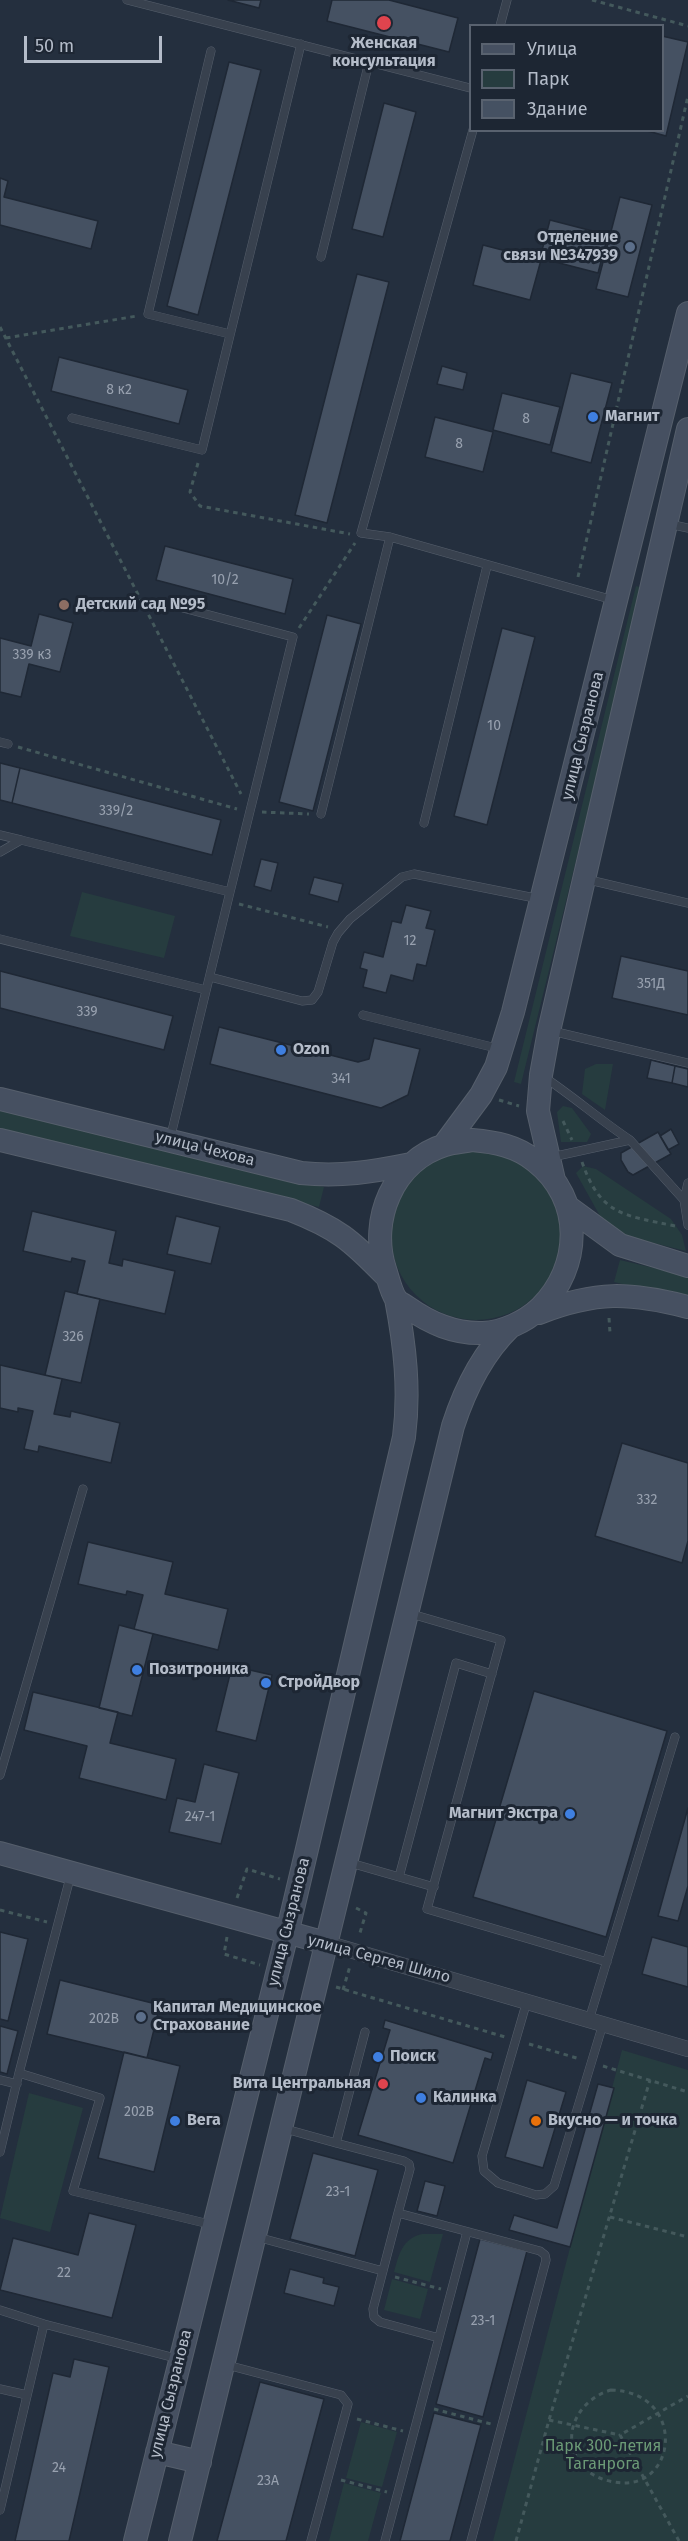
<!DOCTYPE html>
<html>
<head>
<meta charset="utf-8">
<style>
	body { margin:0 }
	#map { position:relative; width:688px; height:2541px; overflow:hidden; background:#242f3e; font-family:"Fira Sans",sans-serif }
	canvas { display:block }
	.legend { position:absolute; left:469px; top:24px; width:195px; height:108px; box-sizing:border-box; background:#1d2633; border:2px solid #59626f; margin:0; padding:8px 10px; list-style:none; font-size:18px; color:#b4bcc9 }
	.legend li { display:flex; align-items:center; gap:12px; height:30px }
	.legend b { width:30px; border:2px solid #59626f }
	.scale { position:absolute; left:24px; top:36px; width:138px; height:27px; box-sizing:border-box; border:3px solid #b4bcc9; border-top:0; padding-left:8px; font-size:18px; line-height:21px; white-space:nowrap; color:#b4bcc9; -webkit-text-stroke:4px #1d2633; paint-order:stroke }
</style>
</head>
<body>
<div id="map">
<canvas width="688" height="2541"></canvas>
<ul class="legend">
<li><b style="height:8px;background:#465061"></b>Улица</li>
<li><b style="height:16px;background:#263c3f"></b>Парк</li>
<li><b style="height:16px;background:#455162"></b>Здание</li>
</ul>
<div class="scale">50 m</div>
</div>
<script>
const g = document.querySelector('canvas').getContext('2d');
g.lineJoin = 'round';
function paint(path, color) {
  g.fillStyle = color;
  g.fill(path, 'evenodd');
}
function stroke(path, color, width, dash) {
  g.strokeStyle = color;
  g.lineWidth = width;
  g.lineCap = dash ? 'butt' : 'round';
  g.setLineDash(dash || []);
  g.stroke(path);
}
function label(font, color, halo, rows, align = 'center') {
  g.font = font + ' "Fira Sans",sans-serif';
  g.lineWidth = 6;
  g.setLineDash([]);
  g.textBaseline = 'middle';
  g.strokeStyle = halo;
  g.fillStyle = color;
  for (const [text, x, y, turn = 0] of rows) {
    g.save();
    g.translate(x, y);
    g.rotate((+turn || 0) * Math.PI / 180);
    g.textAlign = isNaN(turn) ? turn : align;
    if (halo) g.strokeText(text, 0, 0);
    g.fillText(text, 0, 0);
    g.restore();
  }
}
paint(new Path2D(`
	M 636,586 L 643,588 L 521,1084 L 514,1082 Z
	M 82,892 L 175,916 L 164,958 L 70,936 Z
	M 596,1064 L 613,1064 L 605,1110 L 582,1094 L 585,1069 Z
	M 563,1106 L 572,1108 L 591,1134 L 587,1142 L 561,1142 L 557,1112 Z
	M 0,1108 L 324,1187 L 319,1207 L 0,1130 Z
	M391 1235a85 85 0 1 1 170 0a85 85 0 1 1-170 0Z
	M 583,1166 L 596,1169 L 671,1219 L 682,1235 L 686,1251 L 617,1234 L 605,1225 L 576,1173 Z
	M 620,1260 L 688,1276 L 688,1300 L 614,1282 Z
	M 622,2050 L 688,2070 L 688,2541 L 493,2541 Z
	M 29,2093 L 83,2108 L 50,2232 L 0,2218 Z
	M 422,2234 L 443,2234 L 430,2282 L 394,2272 C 399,2254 402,2239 422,2234 Z
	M 392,2279 L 428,2289 L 420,2319 L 384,2310 Z
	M 361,2422 L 397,2432 L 382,2487 L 346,2478 Z
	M 344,2483 L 381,2493 L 368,2541 L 329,2541 Z`), '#263c3f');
const building = new Path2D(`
	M 228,0 L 261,0 L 259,8 Z
	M 332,0 L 389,0 L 458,18 L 449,52 L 327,21 Z
	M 662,36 L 688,42 L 666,136 L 644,130 L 662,130 Z
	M 229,62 L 261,70 L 198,315 L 167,306 Z
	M 384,103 L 416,112 L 383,237 L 352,229 Z
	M 0,178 L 8,181 L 4,197 L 98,221 L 91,249 L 0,225 Z
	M 620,197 L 652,205 L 628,297 L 596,289 Z
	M 550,220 L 608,235 L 598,273 L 540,258 Z
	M 483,245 L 541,260 L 530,300 L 473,285 Z
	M 357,274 L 389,282 L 327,523 L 295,515 Z
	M 59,357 L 188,390 L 179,424 L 51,391 Z
	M 442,366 L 467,373 L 463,390 L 437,384 Z
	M 571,373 L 612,383 L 591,463 L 551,452 Z
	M 502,393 L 560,407 L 550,445 L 493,430 Z
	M 435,417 L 493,432 L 483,472 L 425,457 Z
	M 165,546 L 293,579 L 285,614 L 156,580 Z
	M 39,614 L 73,623 L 60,672 L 29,664 L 21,697 L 0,692 L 0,638 L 31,646 Z
	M 327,615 L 361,624 L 313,811 L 279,802 Z
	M 502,628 L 535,637 L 487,825 L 454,816 Z
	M 0,763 L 20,768 L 12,803 L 0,800 Z
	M 20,768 L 221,820 L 212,855 L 12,803 Z
	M 261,859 L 278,863 L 271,891 L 254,886 Z
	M 314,877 L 343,884 L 338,902 L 309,894 Z
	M 406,905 L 431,911 L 426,928 L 435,930 L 426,966 L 417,964 L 413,981 L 391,975 L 386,993 L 363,987 L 367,970 L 360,968 L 364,952 L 383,957 L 392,921 L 401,923 Z
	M 621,956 L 688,971 L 688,1015 L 612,998 Z
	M 0,971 L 173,1016 L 164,1050 L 0,1008 Z
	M 219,1027 L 358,1062 L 369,1059 L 374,1038 L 420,1049 L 408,1095 L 381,1108 L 210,1064 Z
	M 651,1060 L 675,1066 L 672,1083 L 647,1078 Z
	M 675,1066 L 688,1069 L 688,1087 L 672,1083 Z
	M 671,1129 L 679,1144 L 668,1150 L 660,1136 Z
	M 658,1132 L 671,1154 L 633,1175 L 628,1172 L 621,1160 L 621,1153 Z
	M 32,1211 L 116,1231 L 109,1263 L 122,1266 L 123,1259 L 175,1271 L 165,1314 L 77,1294 L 85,1261 L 72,1258 L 71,1262 L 23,1251 Z
	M 176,1216 L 220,1227 L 211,1264 L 167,1254 Z
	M 65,1291 L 100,1299 L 81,1383 L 45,1375 Z
	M 0,1365 L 62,1379 L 54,1414 L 70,1417 L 71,1411 L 120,1423 L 111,1463 L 39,1446 L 38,1452 L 24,1449 L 33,1411 L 18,1408 L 18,1412 L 0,1408 Z
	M 622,1443 L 688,1463 L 688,1541 L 682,1563 L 595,1536 Z
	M 88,1542 L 173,1562 L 165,1594 L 228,1609 L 218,1650 L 134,1629 L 143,1595 L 127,1591 L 126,1595 L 78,1584 Z
	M 119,1625 L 153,1634 L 132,1716 L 99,1708 Z
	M 232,1666 L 272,1675 L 256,1741 L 216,1731 Z
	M 534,1691 L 667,1731 L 606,1937 L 473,1897 Z
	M 33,1692 L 118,1712 L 110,1743 L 176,1759 L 166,1800 L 79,1778 L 87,1746 L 24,1730 Z
	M 204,1764 L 239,1773 L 221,1844 L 169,1832 L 177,1798 L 195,1802 Z
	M 688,1808 L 688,1886 L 678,1921 L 658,1916 Z
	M 0,1932 L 28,1939 L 8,2021 L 0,2019 Z
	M 652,1937 L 688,1947 L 688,1987 L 642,1974 Z
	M 60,1980 L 160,2005 L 147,2058 L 47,2034 Z
	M 385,2020 L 493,2053 L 491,2060 L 485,2058 L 453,2163 L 358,2135 L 390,2030 L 383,2028 Z
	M 0,2026 L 18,2031 L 7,2074 L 0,2072 Z
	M 124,2052 L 180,2066 L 154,2172 L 98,2158 Z
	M 527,2080 L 566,2092 L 543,2168 L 505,2157 Z
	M 598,2084 L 614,2088 L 570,2247 L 509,2230 L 514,2215 L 557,2228 Z
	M 313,2153 L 378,2170 L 355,2256 L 290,2239 Z
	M 425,2181 L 445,2186 L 437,2216 L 417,2211 Z
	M 89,2213 L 136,2225 L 112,2318 L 0,2290 L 13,2238 L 78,2255 Z
	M 480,2239 L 527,2251 L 483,2417 L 436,2404 Z
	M 290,2269 L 324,2278 L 323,2283 L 339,2287 L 334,2306 L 284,2293 Z
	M 74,2359 L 109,2367 L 69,2541 L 15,2541 L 53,2373 L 70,2377 Z
	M 260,2382 L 324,2399 L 286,2541 L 217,2541 Z
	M 434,2413 L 481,2425 L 450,2541 L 400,2541 Z`);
paint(building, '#455162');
stroke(building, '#1f2835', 1.5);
const lane = new Path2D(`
	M 127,0 L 470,88
	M 500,26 L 507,0
	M 211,51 L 148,314 L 230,334
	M 473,130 L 361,533 L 390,537 L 613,600
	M 321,257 L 369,62
	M 72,418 L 202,450 L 301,44
	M 669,524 L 688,528
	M 0,742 L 8,744
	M 321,814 L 390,537
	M 424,823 L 487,566
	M 0,835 L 21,840
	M 0,852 L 21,840 L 230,892 L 293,637 L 183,608
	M 585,879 L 688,903
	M 0,939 L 206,990
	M 210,977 L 302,1001 L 312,1000 L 318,992 L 333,942 L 338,933 L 350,919 L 402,877 L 414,874 L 540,899
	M 363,1015 L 500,1049
	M 552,1031 L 688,1063
	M 544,1077 C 574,1097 600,1120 630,1140
	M 170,1139 L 230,892
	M 552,1157 L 630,1140 L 684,1200
	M 688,1183 L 684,1200 L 688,1225
	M 408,1613 L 501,1640 L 427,1909 L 607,1962
	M 0,1775 L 83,1489
	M 347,1862 L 434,1887
	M 71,1874 L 19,2073 L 100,2098 L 73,2191 L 213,2225
	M 399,1877 L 456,1663 L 492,1674
	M 527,2001 L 482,2156 L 484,2171 L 498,2183 L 536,2195 L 545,2194 L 554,2186 L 603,2024
	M 589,2020 L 675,1737
	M 0,2080 L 17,2084
	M 282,2128 L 336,2143 L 365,2032
	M 336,2143 L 404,2161 L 409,2164 L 410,2169 L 398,2213
	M 0,2152 L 19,2073
	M 257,2237 L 383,2271
	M 0,2310 L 44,2324
	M 439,2338 L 380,2322 L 374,2317 L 373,2309 L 398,2213 L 540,2251 L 545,2255 L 546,2260 L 471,2541
	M 227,2365 L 341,2395 L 348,2404 L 311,2541
	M 0,2389 L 27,2395
	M 0,2510 L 44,2324 L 179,2359
	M 385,2541 L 467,2232`);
const street = new Path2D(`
	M 326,1943 L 688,2049`);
const secondary = new Path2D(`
	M 0,1099 L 301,1173 C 341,1177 372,1172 411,1164
	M 0,1140 L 291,1210 C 337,1228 351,1240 385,1275
	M 472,1140 C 495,1142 517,1146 535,1161 C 584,1199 582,1267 540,1308 C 525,1322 503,1332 483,1333 C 454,1334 430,1323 407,1307 C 404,1305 398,1302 396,1299 C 391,1292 388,1278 385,1269 C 369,1220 393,1161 445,1145 C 454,1142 463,1142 472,1140 Z
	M 444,1145 L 481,1095 L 496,1067 L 513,1012 L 688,313
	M 554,1180 L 538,1111 L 541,1075 L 549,1031 L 688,429
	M 568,1207 L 620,1245 L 688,1266
	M 539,1313 C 596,1291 629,1292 688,1307
	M 0,1853 L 326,1943
	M 157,2452 L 200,2462
	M 135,2541 L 287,1934 L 404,1437 C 410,1390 405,1346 396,1299
	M 180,2541 L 453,1426 C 465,1389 482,1354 510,1327`);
stroke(lane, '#565f6c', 9);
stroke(street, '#565f6c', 16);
stroke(secondary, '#565f6c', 24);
stroke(new Path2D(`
	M 592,0 L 688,26
	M 0,327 L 241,794
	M 6,338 L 137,316
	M 198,463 L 190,492 L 200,506 L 350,534
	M 578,577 L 688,96
	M 299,628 L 355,543
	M 18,747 L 237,809
	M 262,812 L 309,814
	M 239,904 L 328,927
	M 499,1100 L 519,1106
	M 563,1121 L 572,1140
	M 582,1162 C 601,1216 624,1215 675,1226
	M 609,1318 L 610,1333
	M 237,1898 L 247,1869 L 280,1879
	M 356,1908 L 366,1913 L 359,1936
	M 0,1910 L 47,1922
	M 227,1937 L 224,1954 L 260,1965
	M 336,1987 L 505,2037
	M 343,1990 L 350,1966
	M 529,2044 L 580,2059
	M 603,2066 L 688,2092
	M 610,2217 L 688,2237
	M 395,2277 L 441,2289
	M 611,2390 C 688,2392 678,2494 614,2482 C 602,2480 590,2475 582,2465 C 558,2436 579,2399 611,2390 Z
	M 434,2409 L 491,2424
	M 357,2419 L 403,2431
	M 549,2420 L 620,2435
	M 341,2480 L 387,2492
	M 516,2541 L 549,2420 L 650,2080
	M 679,2541 L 620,2435 L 688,2396`), '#44595c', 3, [4.5, 4.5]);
stroke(lane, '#38414e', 8);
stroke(street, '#38414e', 15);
stroke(secondary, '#465061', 22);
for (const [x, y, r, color] of [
	[384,23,8,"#e0444e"],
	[630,247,6,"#5c6f8a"],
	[593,417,6,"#3f7fe0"],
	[64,605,6,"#8d6e63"],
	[281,1050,6,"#3f7fe0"],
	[137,1670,6,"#3f7fe0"],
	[266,1683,6,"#3f7fe0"],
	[570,1814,6,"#3f7fe0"],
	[141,2017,6,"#5c6f8a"],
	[378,2057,6,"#3f7fe0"],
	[383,2084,6,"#e0444e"],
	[421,2098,6,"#3f7fe0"],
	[175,2121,6,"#3f7fe0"],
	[536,2121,6,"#e8710a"]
]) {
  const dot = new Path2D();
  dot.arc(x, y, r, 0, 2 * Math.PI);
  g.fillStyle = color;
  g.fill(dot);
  stroke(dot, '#1d2633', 2);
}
label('14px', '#98a1af', null, [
	["8 к2",119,390],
	["8",526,419],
	["8",459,444],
	["10/2",225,580],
	["339 к3",32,655],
	["10",494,726],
	["339/2",116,811],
	["12",410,941],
	["351Д",651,984],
	["339",87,1012],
	["341",341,1079],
	["326",73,1337],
	["332",647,1500],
	["247-1",200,1817],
	["202В",104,2019],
	["202В",139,2112],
	["23-1",338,2192],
	["22",64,2273],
	["23-1",483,2321],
	["24",59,2468],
	["23А",268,2481]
]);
label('bold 16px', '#b4bcc9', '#1d2633', [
	["Женская",384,44,"center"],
	["консультация",384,62,"center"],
	["Отделение",618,238,"right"],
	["связи №347939",618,256,"right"],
	["Магнит",605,417],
	["Детский сад №95",76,605],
	["Ozon",293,1050],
	["Позитроника",149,1670],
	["СтройДвор",278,1683],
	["Магнит Экстра",558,1814,"right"],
	["Капитал Медицинское",153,2008],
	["Страхование",153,2026],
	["Поиск",390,2057],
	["Вита Центральная",371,2084,"right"],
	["Калинка",433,2098],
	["Вега",187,2121],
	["Вкусно — и точка",548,2121]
], 'left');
label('16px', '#b4bcc9', '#1d2633', [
	["улица Сызранова",583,736,-76],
	["улица Чехова",205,1149,14],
	["улица Сызранова",289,1922,-76],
	["улица Сергея Шило",379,1959,15],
	["улица Сызранова",171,2394,-76]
]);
label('16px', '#6b9a76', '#1d2633', [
	["Парк 300-летия",603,2447],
	["Таганрога",603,2465]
]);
</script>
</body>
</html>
